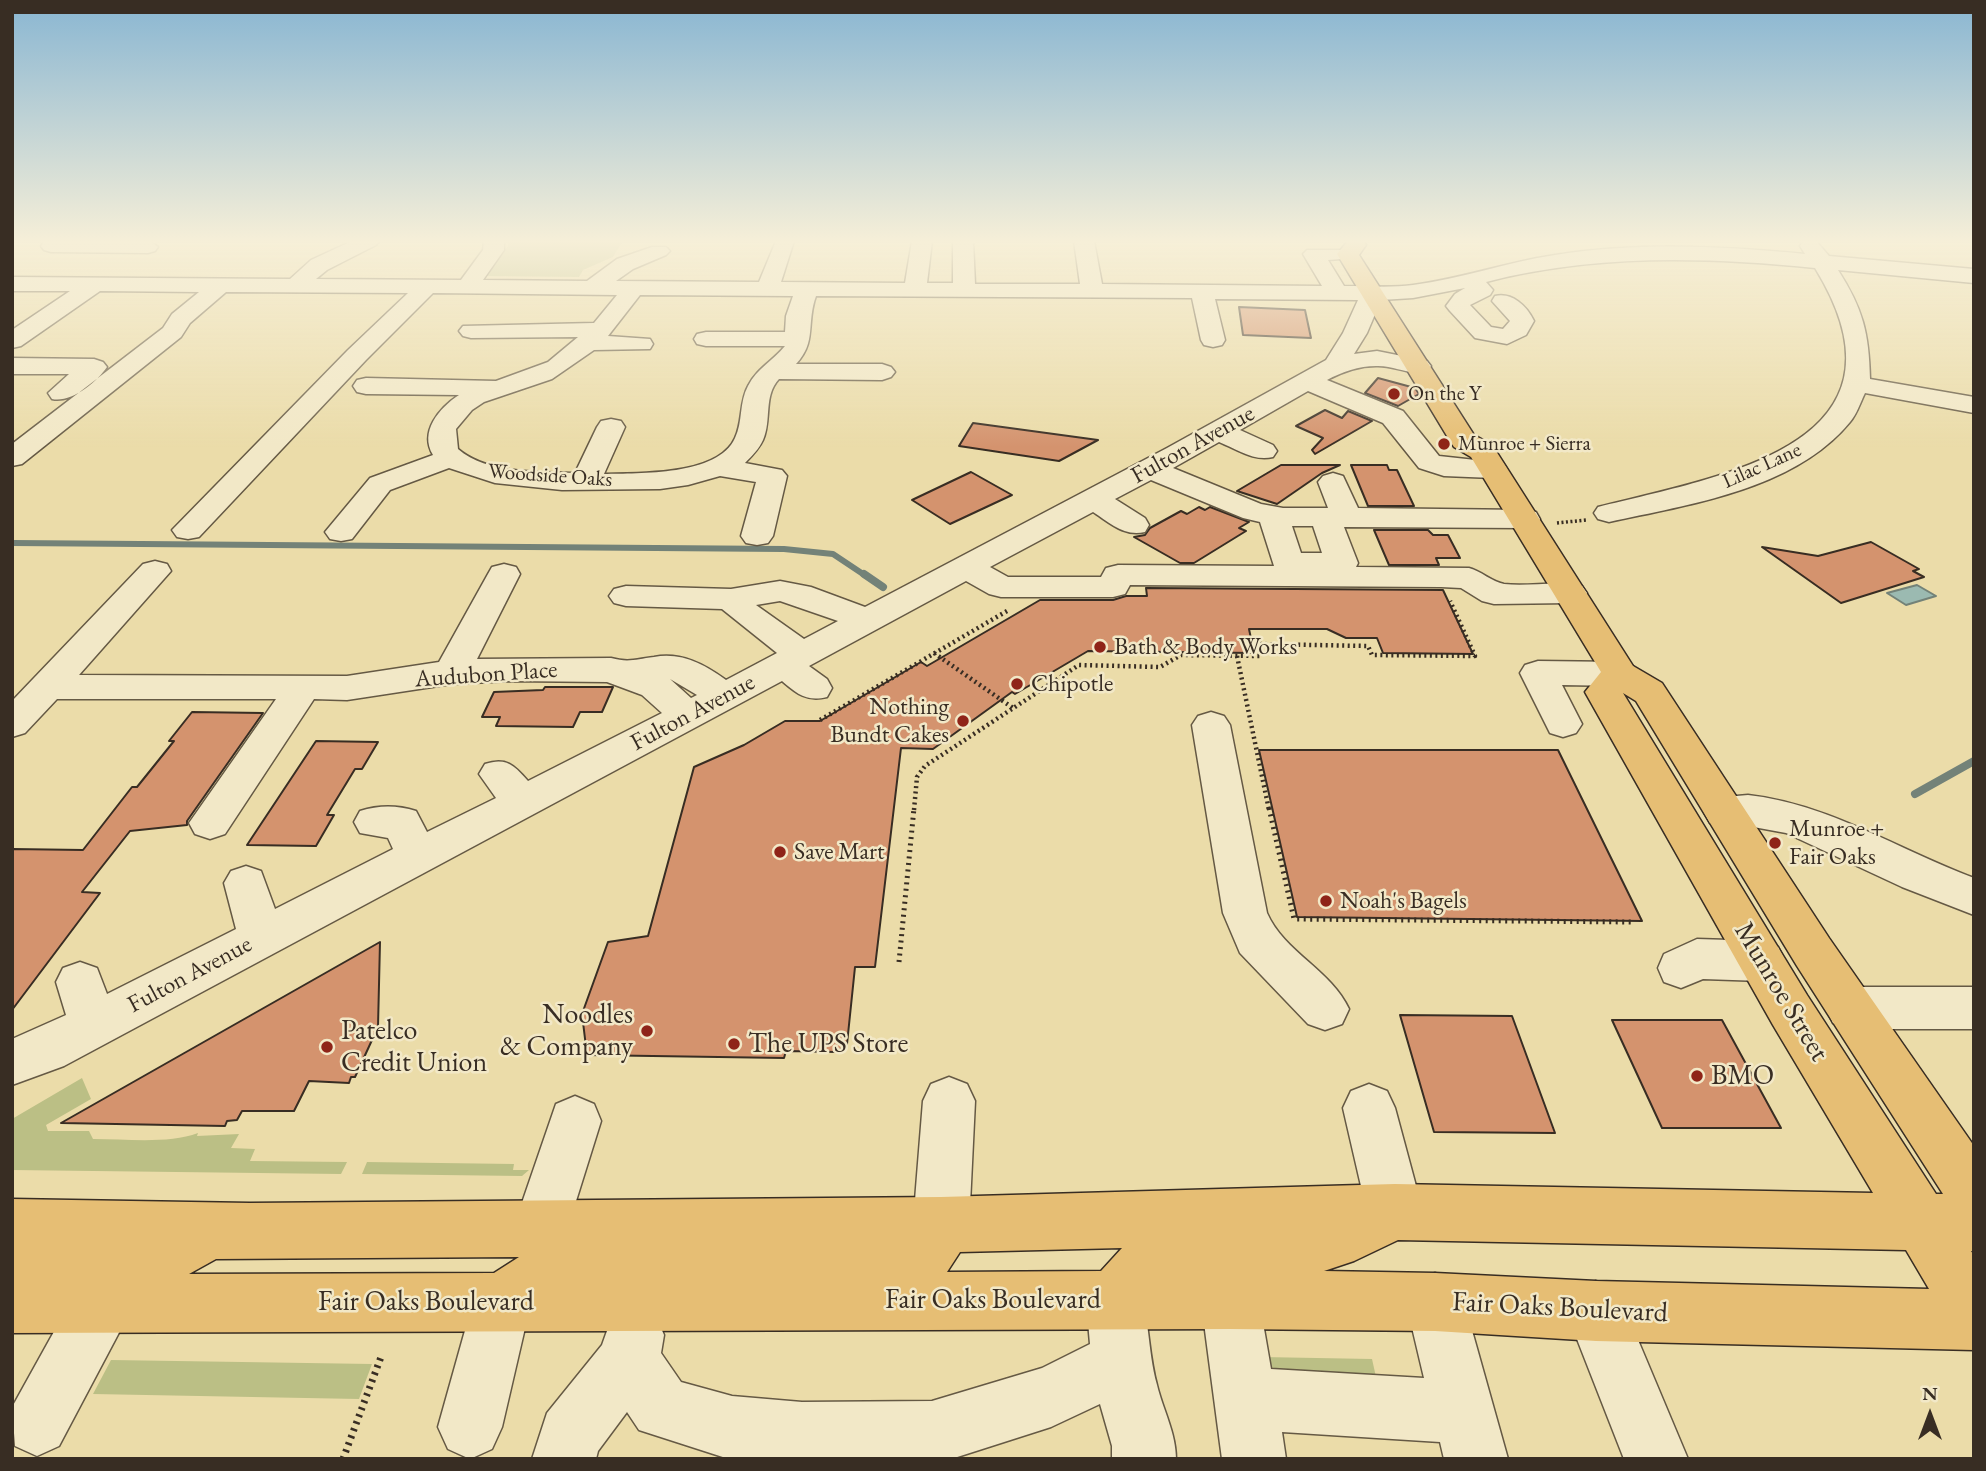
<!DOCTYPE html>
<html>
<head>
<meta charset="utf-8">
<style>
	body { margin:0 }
	#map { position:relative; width:1986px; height:1471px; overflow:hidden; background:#ebdca9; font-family:"EB Garamond",serif }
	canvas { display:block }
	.frame { position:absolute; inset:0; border:14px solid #382d23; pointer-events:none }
	.north { position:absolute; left:1895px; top:1380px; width:70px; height:70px; -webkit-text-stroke:5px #f2e8c7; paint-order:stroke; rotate:0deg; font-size:19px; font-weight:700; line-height:28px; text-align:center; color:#382d23 }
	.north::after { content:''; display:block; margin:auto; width:24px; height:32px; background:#382d23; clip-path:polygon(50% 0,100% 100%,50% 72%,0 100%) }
</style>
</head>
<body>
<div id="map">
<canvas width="1986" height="1471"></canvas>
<div class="frame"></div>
<div class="north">N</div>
</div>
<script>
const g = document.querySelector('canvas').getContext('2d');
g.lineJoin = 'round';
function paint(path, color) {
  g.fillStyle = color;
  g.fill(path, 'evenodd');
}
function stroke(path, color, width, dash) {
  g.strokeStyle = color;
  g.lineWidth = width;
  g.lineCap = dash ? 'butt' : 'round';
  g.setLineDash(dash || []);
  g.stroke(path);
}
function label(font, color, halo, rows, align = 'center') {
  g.font = font + ' "EB Garamond",serif';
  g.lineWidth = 5;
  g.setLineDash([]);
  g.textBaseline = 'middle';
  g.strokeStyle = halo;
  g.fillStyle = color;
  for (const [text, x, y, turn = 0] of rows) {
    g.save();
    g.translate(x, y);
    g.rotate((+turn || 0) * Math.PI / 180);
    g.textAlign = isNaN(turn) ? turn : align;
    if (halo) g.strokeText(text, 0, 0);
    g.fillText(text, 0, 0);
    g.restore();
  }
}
paint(new Path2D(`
	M 508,241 L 623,241 L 613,257 L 583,270 L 579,277 L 484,276 L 508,246 Z
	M 82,1078 L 91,1099 L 46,1125 L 48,1131 L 89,1131 L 93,1139 C 127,1139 169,1144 198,1133 L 197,1136 L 239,1134 L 231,1148 L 255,1149 L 250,1161 L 347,1162 L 341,1174 L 12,1170 L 12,1119 Z
	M 367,1162 L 514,1164 L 513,1170 L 529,1170 L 522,1176 L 362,1174 Z
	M 1261,1357 L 1372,1359 L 1378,1386 L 1265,1384 Z
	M 111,1360 L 372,1364 L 359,1399 L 93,1394 Z`), '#bbbf85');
const water = new Path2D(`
	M 1917,585 L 1936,596 L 1906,605 L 1887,593 Z`);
paint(water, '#9bbab1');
stroke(water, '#738278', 2);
stroke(new Path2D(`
	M 12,543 L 784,549 L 833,554 L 866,576`), '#738278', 6);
stroke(new Path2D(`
	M 864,574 L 883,587
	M 1915,794 L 1974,761`), '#738278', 8);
const building = new Path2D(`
	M 1239,307 L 1305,310 L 1311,338 L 1243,335 Z
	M 1378,378 L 1415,388 L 1419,394 L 1398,406 L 1365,393 Z
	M 1325,410 L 1342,418 L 1348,411 L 1372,421 L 1315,454 L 1312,450 L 1323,438 L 1296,426 Z
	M 973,423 L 1098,440 L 1059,461 L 959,446 Z
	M 1281,465 L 1340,465 L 1322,473 L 1277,504 L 1237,491 Z
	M 1351,465 L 1387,465 L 1389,470 L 1397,470 L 1414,506 L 1368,506 Z
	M 971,472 L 1012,495 L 950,524 L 912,500 Z
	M 1199,507 L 1205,510 L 1210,507 L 1249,522 L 1239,528 L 1246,531 L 1194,563 L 1180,563 L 1134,537 L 1145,535 L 1150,528 L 1181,511 L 1187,514 Z
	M 1374,530 L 1428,530 L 1433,535 L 1448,535 L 1460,558 L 1436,558 L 1439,565 L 1389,565 Z
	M 1871,542 L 1919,569 L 1913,571 L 1924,577 L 1841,603 L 1762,547 L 1818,556 Z
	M 1146,588 L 1443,590 L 1473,654 L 1383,653 L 1377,638 L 1346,638 L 1327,629 L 1249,629 L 1254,653 L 1088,651 L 1015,694 L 1012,692 L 933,749 L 901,748 L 875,967 L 855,967 L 847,1044 L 837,1052 L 786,1051 L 784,1058 L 587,1055 L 582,1014 L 608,942 L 648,936 L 694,767 L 744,745 L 785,721 L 820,721 L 921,662 L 927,666 L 1040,600 L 1113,600 L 1126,596 L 1147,596 Z
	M 545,687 L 613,687 L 602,712 L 580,712 L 573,727 L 496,726 L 500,717 L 482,717 L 494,692 L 543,690 Z
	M 192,712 L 263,713 L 187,821 L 187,825 L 130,831 L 82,892 L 100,893 L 12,1010 L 12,849 L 83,850 L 132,787 L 137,787 L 174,741 L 169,741 Z
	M 316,741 L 378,742 L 362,769 L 355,769 L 327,815 L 334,815 L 316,846 L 247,845 Z
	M 1259,750 L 1558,750 L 1642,921 L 1297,917 Z
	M 380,942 L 378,1027 L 355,1077 L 351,1077 L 349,1083 L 309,1081 L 294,1111 L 242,1111 L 237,1120 L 227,1121 L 225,1126 L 61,1123 Z
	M 1400,1015 L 1512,1016 L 1555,1133 L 1434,1132 Z
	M 1612,1020 L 1722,1020 L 1781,1128 L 1662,1128 Z`);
paint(building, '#d4936e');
stroke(building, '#382d23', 2);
const minor = new Path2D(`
	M 45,241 L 150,241 L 158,247 L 155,251 L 148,253 L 51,252 L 44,250 L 41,246 Z
	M 352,241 L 379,241 L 376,245 L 327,270 L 316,279 L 461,280 L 483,250 L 484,241 L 504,241 L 504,250 L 483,280 L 587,281 L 617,259 L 652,247 L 666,247 L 670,251 L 666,255 L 633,269 L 616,281 L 759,282 L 776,241 L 794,241 L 781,282 L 905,283 L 912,241 L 932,241 L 927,283 L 953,283 L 953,241 L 973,241 L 975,284 L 1080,284 L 1074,241 L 1094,241 L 1102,284 L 1322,286 L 1303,254 L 1307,250 L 1355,250 L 1359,254 L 1355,258 L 1328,260 L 1344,286 C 1367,286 1391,288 1413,285 C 1461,279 1507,262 1555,255 C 1638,242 1722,246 1805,254 L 1800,246 L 1803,242 L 1816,241 L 1829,256 L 1974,269 L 1974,283 L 1838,270 C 1863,309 1869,333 1870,379 L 1974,397 L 1974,413 L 1865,393 C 1860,403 1857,414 1850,422 C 1794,490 1690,504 1609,522 L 1598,519 L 1594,513 L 1598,507 C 1722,476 1924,445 1815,268 C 1704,257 1595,254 1486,282 L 1493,290 L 1490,295 L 1470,305 L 1491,327 L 1503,329 L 1510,321 L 1492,301 L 1495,296 C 1512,292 1527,306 1534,321 L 1526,335 L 1507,344 L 1475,338 L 1450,311 L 1446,306 L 1455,294 L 1465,288 L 1413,298 L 1381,300 L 1367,333 L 1354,354 L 1377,351 L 1427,361 L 1431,366 L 1427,371 C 1409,376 1394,365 1376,366 C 1359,366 1342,372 1327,380 L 1403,411 L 1439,456 L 1503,463 L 1507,469 L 1503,475 L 1493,478 L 1444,476 L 1419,468 L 1383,423 L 1308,391 L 1240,430 L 1273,445 L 1277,451 L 1273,457 C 1254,462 1237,449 1219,442 L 1173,468 L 1261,504 L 1283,508 L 1328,508 L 1318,482 L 1323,476 L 1333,473 L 1343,476 L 1358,508 L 1525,510 L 1536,512 L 1540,519 L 1536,526 L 1525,528 L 1344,527 L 1358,563 L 1356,567 L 1469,568 C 1481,571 1492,582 1504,584 C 1530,587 1556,580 1582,586 L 1587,593 L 1582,600 L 1570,603 L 1494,604 L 1482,601 L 1461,588 L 1441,587 L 1130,585 L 1125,594 L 1113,597 L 1001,597 L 989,594 L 966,581 L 809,666 L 827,679 L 832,688 L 827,697 C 807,702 797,694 782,681 L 64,1066 L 12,1085 L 12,1039 L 66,1015 L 56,982 L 63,968 L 80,962 L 97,968 L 107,994 L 236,929 L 224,883 L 231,871 L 246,866 L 261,871 L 275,909 L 393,849 L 388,838 L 360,833 L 354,822 L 360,811 C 379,805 397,805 416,811 L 427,832 L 496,798 L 479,774 L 485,764 C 506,757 514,765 528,781 L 662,713 L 642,695 L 607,682 L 510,681 L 452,684 L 347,700 L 314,699 L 225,834 L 210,839 L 195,834 L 189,823 L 276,699 L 57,699 L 25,733 L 12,737 L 12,701 L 143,564 L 155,561 L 167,564 L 171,571 L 79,675 L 347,676 L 439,662 L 488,574 L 492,567 L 504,564 L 516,567 L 520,574 L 477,659 L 611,658 C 629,663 636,659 654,657 C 681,652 704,664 726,680 L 777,653 L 722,609 L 626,606 L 614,603 L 609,596 L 614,589 L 626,586 L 731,589 L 780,581 L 811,587 L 865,607 L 1167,448 L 1326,360 L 1343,333 L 1358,300 L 1215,299 L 1225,340 L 1222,345 L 1213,347 L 1204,345 L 1201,340 L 1192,298 L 816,296 C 806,323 817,342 796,364 L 882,364 L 891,367 L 895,372 L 891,377 L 882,380 L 779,379 C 763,396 772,420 763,440 C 759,449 752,456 745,463 L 782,470 L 787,476 L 773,536 L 768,543 L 757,545 L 746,543 L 741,536 L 756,482 L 720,476 L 688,485 L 660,489 L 562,490 L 495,483 L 449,468 L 390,490 L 352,539 L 341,541 L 330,539 L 325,532 L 370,478 L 433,455 C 419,432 439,408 459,395 L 366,394 L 357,392 L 353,386 L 357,380 L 366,378 L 496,381 L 548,362 L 578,337 L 471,338 L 463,336 L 459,331 L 463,326 L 594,323 L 617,295 L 433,293 L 366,360 L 199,537 L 188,539 L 177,537 L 172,530 L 348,350 L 408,293 L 226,292 L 190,323 L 181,337 L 22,464 L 12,466 L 12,444 L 163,328 L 172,314 L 199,292 L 100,291 L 21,346 L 12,348 L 12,330 L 70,291 L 12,291 L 12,277 L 290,279 L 311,260 ZM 640,295 L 793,296 L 786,316 L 785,332 L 706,332 L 697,334 L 694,339 L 697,344 L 706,346 L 785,346 C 773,361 757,368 748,386 C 739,402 743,422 735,438 C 718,476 639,473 604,474 L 625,427 L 621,421 L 611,419 L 601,421 L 597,427 L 575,473 C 539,472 487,474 458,449 L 456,429 L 472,410 L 484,402 L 552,379 L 594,350 L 650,349 L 653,344 L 650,339 L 608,336 ZM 1151,480 L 1243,518 L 1260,522 L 1274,566 L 1118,565 L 1106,568 L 1101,577 L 1008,577 L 990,567 L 1093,512 C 1110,523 1124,537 1145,532 L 1149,525 L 1145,518 L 1115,499 ZM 1292,526 L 1313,526 L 1322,553 L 1301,553 ZM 780,601 L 838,621 L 804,639 L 756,605 ZM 670,679 L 697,695 L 691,698 Z
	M 12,358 L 94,359 L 103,362 L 107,367 C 96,383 71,403 52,399 L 48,393 L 69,374 L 12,374 Z
	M 1538,661 L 1620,662 L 1633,666 L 1638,674 L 1633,682 L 1620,686 L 1562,685 L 1582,724 L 1576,733 L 1563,737 L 1550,733 L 1520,673 L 1525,665 Z
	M 1211,712 L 1224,716 L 1230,725 L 1267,913 C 1284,952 1331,970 1349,1009 L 1342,1024 L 1325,1030 L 1308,1024 L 1240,953 L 1223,913 L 1192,725 L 1198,716 Z
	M 1748,795 C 1829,804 1899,850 1974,878 L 1974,915 L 1902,887 L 1786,833 L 1748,826 L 1725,827 L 1710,823 L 1704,812 L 1710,801 L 1725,797 Z
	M 1697,939 L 1762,941 L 1778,947 L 1785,961 L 1778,975 L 1762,981 L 1703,979 L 1681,988 L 1664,982 L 1658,968 L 1664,954 Z
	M 1850,987 L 1974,987 L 1974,1029 L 1850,1029 L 1833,1023 L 1826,1008 L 1833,993 Z
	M 949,1077 L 967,1084 L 975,1101 L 969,1225 L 961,1245 L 941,1253 L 921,1245 L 913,1225 L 923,1101 L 931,1084 Z
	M 1369,1084 L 1387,1091 L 1395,1108 L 1423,1212 L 1415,1232 L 1395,1240 L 1375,1232 L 1367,1212 L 1343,1108 L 1351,1091 Z
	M 575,1096 L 594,1104 L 601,1121 L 561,1249 L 541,1257 L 521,1249 L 513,1229 L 556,1104 Z
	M 1115,1270 L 1136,1278 C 1150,1313 1147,1349 1157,1385 C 1163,1410 1176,1433 1176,1459 L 1112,1459 L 1112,1446 L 1100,1404 L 1051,1427 L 951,1459 L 729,1459 L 639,1430 L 627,1412 L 598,1451 L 596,1459 L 532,1459 L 547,1413 L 602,1345 L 613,1314 L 634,1305 L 655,1314 L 664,1335 L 661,1353 L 681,1382 L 732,1396 L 802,1402 L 932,1401 L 1042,1368 L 1090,1344 L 1086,1299 L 1094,1278 Z
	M 1230,1271 L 1251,1279 L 1259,1300 L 1271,1369 L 1424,1378 L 1406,1302 L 1414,1281 L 1435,1273 L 1456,1281 L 1464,1302 L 1508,1459 L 1444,1459 L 1440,1442 L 1282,1432 L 1286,1459 L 1222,1459 L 1201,1300 L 1209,1279 Z
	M 502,1273 L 523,1281 L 531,1302 L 502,1427 L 492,1449 L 470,1459 L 448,1449 L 438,1427 L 473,1302 L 481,1281 Z
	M 102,1275 L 123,1283 L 131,1304 L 123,1325 L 59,1446 L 37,1456 L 15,1446 L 12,1407 L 15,1402 L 81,1283 Z
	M 1596,1281 L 1617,1290 L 1688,1459 L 1624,1459 L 1566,1311 L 1575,1290 Z`);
const major = new Path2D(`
	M 1348,241 L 1364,241 L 1366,245 L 1359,255 L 1474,435 L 1492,445 L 1496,451 L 1633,666 L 1662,683 L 1829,938 L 1974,1146 L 1974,1251 L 1971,1251 L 1974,1256 L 1974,1350 L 1596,1341 L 1435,1331 L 1230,1329 L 12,1333 L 12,1199 L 250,1203 L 941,1197 L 1395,1184 L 1873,1193 L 1773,1025 L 1585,692 L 1601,672 L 1471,457 L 1454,447 L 1450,441 L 1337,254 ZM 1623,693 L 1636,701 L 1797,966 L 1943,1194 L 1936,1194 L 1807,995 ZM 1398,1240 L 1906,1250 L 1929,1289 L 1596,1281 L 1435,1273 L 1324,1271 L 1354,1261 ZM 1122,1248 L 1101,1271 L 947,1272 L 960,1252 ZM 519,1257 L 494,1273 L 189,1274 L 216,1259 Z`);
stroke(minor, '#655944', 3);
stroke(major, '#382d23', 3);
stroke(new Path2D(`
	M 1557,523 L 1586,520`), '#382d23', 3.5, [2, 2.5]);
stroke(new Path2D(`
	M 934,653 L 1013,708
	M 1237,656 L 1269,810
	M 820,720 L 1007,611
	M 914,810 L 917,777 L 925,766 L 1079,665 L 1160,667 L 1181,655 L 1261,656 L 1259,644 L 1368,646 L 1372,655 L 1475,656 L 1450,601`), '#382d23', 4.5, [2, 3.5]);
stroke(new Path2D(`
	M 1269,808 L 1294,919 L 1631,922
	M 899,962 L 914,808`), '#382d23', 5, [2, 4.5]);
stroke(new Path2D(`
	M 343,1459 L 381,1357`), '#382d23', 7, [2.5, 5]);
paint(minor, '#f2e8c7');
paint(major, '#e6be74');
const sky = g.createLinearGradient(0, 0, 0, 447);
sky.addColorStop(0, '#89b6d2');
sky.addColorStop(0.54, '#f6efd8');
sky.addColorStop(1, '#f6efd800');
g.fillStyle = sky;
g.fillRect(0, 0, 1986, 447);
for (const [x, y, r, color] of [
	[1394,394,7,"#8f2418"],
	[1444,444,7,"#8f2418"],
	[1100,647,7,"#8f2418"],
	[1017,684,7,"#8f2418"],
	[963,721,7,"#8f2418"],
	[1775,843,7,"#8f2418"],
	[780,852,7,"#8f2418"],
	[1326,901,7,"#8f2418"],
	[647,1031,7,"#8f2418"],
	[734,1044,7,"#8f2418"],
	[327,1047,7,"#8f2418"],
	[1697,1076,7,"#8f2418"]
]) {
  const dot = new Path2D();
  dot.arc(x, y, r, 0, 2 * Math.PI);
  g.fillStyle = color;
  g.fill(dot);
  stroke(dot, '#f2e8c7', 2.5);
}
label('21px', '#382d23', '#f2e8c7', [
	["On the Y",1408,394],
	["Munroe + Sierra",1458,444]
], 'left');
label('21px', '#382d23', '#f2e8c7', [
	["Lilac Lane",1762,466,-24],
	["Woodside Oaks",550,476,4]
]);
label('24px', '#382d23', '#f2e8c7', [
	["Fulton Avenue",1193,445,-29],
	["Audubon Place",486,675,-4],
	["Fulton Avenue",693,713,-28],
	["Fulton Avenue",190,975,-28]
]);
label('24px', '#382d23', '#f2e8c7', [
	["Bath & Body Works",1114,647],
	["Chipotle",1031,684],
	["Nothing",949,707,"right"],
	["Bundt Cakes",949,735,"right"],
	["Munroe +",1789,829],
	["Fair Oaks",1789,857],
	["Save Mart",794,852],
	["Noah's Bagels",1340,901]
], 'left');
label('28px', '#382d23', '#f2e8c7', [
	["Munroe Street",1781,992,59],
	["Fair Oaks Boulevard",993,1300],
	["Fair Oaks Boulevard",426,1302],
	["Fair Oaks Boulevard",1560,1308,3]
]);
label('28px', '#382d23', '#f2e8c7', [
	["Noodles",633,1015,"right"],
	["& Company",633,1047,"right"],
	["Patelco",341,1031],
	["Credit Union",341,1063],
	["The UPS Store",748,1044],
	["BMO",1711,1076]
], 'left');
</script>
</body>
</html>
